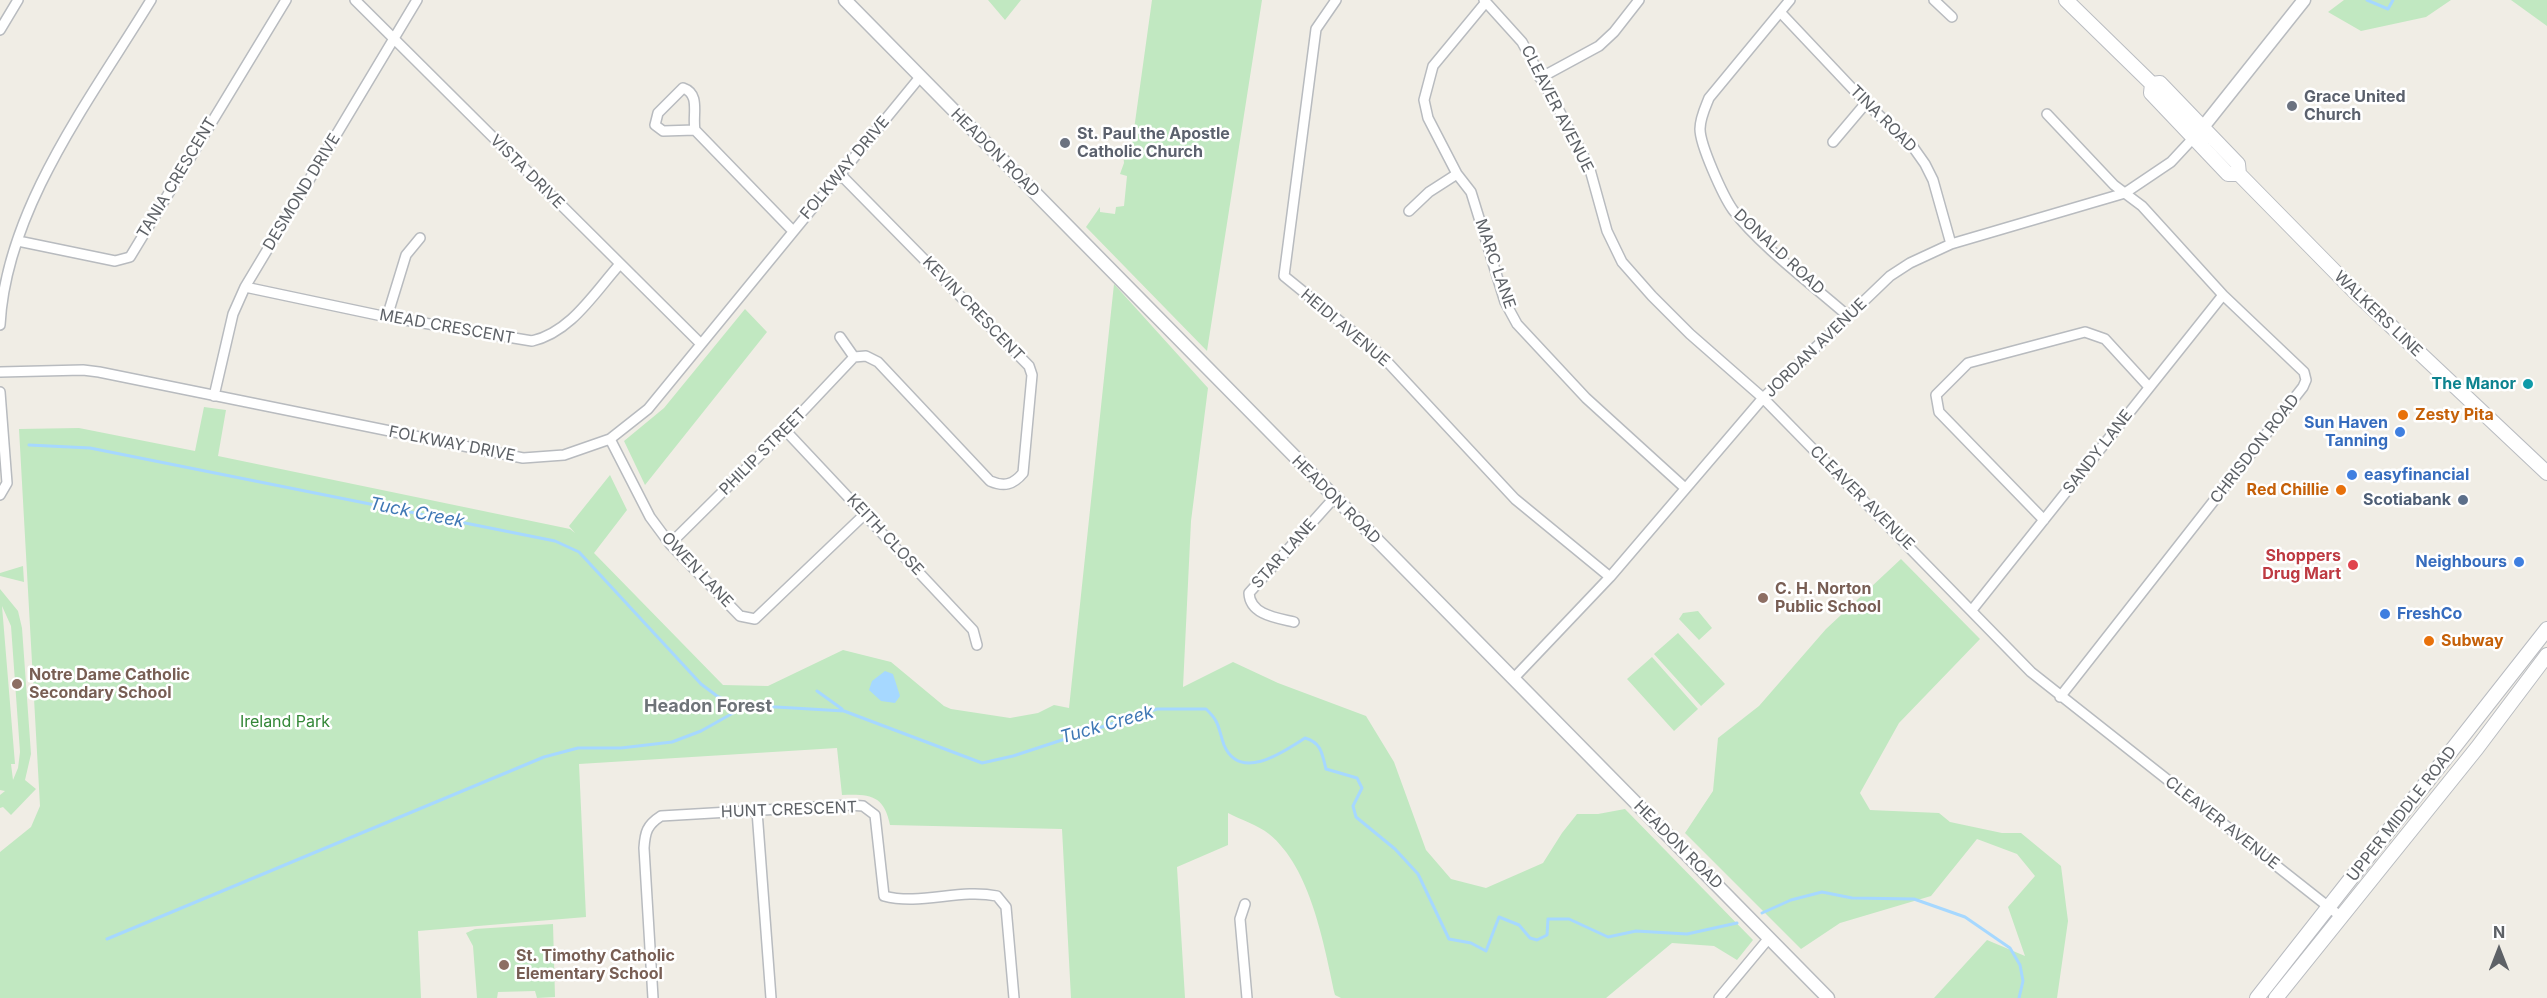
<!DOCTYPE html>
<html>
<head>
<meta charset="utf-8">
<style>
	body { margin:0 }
	#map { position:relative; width:2547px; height:998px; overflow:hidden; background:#f0ede5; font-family:Inter,sans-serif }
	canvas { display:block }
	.north { position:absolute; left:2469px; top:920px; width:60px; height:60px; -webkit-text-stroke:4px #fff; paint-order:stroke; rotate:0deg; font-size:16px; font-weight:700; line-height:24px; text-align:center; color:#5d6166 }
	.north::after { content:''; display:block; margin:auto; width:21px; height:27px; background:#5d6166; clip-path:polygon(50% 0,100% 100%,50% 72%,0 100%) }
</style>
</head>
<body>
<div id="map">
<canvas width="2547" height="998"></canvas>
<div class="north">N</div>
</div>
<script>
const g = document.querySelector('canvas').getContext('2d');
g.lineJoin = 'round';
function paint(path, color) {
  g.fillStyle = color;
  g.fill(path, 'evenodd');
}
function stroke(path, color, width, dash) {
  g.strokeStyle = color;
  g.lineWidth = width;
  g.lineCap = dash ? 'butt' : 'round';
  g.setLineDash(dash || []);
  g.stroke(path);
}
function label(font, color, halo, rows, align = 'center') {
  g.font = font + ' Inter,sans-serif';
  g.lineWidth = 5;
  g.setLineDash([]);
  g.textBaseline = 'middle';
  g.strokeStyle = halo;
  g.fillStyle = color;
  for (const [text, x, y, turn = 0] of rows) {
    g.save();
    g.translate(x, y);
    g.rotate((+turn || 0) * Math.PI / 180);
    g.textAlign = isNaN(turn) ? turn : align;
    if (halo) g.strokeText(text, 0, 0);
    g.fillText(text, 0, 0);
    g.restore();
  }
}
paint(new Path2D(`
	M 988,0 L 1021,0 L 1005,20 Z
	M 1152,0 L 1262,0 L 1207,351 L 1086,227 L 1100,207 L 1100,212 L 1115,214 L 1116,207 L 1124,206 L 1127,176 L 1120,174 L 1124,163 L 1123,151 L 1131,151 Z
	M 2344,0 L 2451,0 L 2426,17 L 2361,31 L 2328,12 Z
	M 2511,0 L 2547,0 L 2547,26 Z
	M 1114,284 L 1208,388 L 1191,521 L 1183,687 L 1233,662 L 1278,683 L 1366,716 L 1394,762 L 1426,850 L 1451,879 L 1486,888 L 1543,863 L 1562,833 L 1577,814 L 1598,814 L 1625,809 L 1753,940 L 1737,960 L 1714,946 L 1672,943 L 1606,998 L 1341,998 L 1335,995 C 1324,945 1311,868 1269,834 C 1258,825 1241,820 1228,813 L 1228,845 L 1177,867 L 1185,998 L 1071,998 L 1062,829 L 890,825 C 884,795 870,794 842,795 L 837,748 L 579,764 L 586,917 L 418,931 L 421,998 L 0,998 L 0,852 L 31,827 L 40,806 L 19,429 L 79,428 L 195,451 L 204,407 L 226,410 L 218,456 L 570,529 L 575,533 L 569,526 L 610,475 L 627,510 L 594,553 L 723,685 L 768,686 L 843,650 L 891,662 L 944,706 L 951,709 L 1010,718 L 1038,713 L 1054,705 L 1069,708 Z
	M 745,309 L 767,332 L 645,485 L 624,441 L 664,408 Z
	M 1901,559 L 1980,639 L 1899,723 L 1860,793 L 1870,810 L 1939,813 L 1950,822 L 2002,833 L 2021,833 L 2061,866 L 2068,921 L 2057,998 L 1934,998 L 1987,940 L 2025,956 L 2008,907 L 2035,876 L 2017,854 L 1977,839 L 1931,896 L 1840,923 L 1801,949 L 1685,833 L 1713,791 L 1718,738 L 1759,706 L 1826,629 Z
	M 23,566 L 24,582 L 0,576 L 0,573 Z
	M 0,589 L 18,611 L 22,628 L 31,754 L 25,780 L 36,789 L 11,815 L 3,807 L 0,808 L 0,795 L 5,791 L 0,790 ZM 2,606 L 11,626 L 20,752 L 18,768 L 13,780 L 11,764 L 15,764 Z
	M 1698,611 L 1712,628 L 1699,640 L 1679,619 L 1683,613 Z
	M 1678,633 L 1725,684 L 1701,706 L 1654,654 Z
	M 1652,657 L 1698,709 L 1674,731 L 1627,679 Z
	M 553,924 L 555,997 L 537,998 L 535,991 L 498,992 L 497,998 L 477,998 L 473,946 L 466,933 L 475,929 Z`), '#c1e8c1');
paint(new Path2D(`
	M 885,671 L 893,674 L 900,696 L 895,703 L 881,701 L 869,690 L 872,681 Z`), '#a6d8ff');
stroke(new Path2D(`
	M 2367,0 L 2388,9 L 2393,0
	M 29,445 L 90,448 L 555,541 L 579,552 L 701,684 L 717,696 L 742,708
	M 817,691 L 842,709
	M 1762,913 L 1791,900 L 1822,892 L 1852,898 L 1914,899 L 1965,917 L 2010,948 L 2020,965 L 2023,981 L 2019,998
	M 107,939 L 544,757 L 578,748 L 621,748 L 672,742 L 701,731 L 742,708 L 759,706 L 844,711 L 982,763 L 1013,756 L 1157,709 L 1206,709 C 1220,722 1218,728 1224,745 C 1240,783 1285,751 1305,738 C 1322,743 1322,754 1326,769 L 1357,778 L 1362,788 L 1353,806 L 1356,817 L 1395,849 L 1418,874 L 1449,939 L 1471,943 L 1486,951 L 1499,917 L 1519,925 L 1530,938 L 1537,940 L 1547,935 L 1548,919 L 1569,919 L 1608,937 L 1636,931 L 1687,934 L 1737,923`), '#a6d8ff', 3);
const minor = new Path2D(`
	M 355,0 L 701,344
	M 1336,0 L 1316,29 L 1284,276 L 1380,354 L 1515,499 L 1610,577
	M 1484,0 L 1522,42 L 1589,166 L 1607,231 L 1622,262 L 1652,296 L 1690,334 L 1763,398 L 2031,672 L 2340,916
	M 1790,0 L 1709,98 C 1705,108 1700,118 1700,129 C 1700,145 1723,196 1733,210 C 1759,245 1814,286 1848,316
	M 1934,0 L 1952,17
	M 1486,2 L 1433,66 L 1424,100 L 1428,118 L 1457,174 L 1471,192 L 1505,302 L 1517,324 L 1586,398 L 1685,488
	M 1781,13 L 1866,103 L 1913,147 L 1925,164 L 1933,180 L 1951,244
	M 0,30 L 18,0
	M 1540,78 L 1599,46 L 1614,32 L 1639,0
	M 2047,114 L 2114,185 L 2142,206 L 2223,295 L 2304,372 L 2306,380 L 2303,387 L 2060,697
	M 695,130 C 692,115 701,94 683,88 L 658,113 L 655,125 L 663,131 L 695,130 L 793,231
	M 1833,142 L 1866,103
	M 841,175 L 1029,366 L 1032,375 L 1023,473 C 1013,485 1004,487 990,481 L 878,362 L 866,356 L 854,357
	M 1409,211 L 1429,192 L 1457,174
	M 18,241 L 115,261 L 130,257 L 286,0
	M 245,287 L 387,317 L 532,341 C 571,332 594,293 620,264
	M 387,317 L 406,255 L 420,238
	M 0,325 C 6,208 92,97 151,0
	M 840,337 L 854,357
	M 0,372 L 83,370 L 99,372 L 523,458 L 564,455 L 610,439 L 648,409 L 920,77
	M 0,392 L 7,483 L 0,495
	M 214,396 L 233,314 L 245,287 L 417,0
	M 785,430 L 973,630 L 977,645
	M 610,439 L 650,517 L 670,544 L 740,616 L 755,619 L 866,513
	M 2044,520 L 1939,412 L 1936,395 L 1968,363 L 2085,332 L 2105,339 L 2149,387
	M 670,544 L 785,430 L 854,357
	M 1972,610 L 2223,295
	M 1294,622 C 1277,618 1250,615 1249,593 L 1334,498
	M 1513,679 L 1610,577 L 1763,398 L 1890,276 L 1910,263 L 1951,244 L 2125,193 L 2171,162 L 2197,134
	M 757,811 L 771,998
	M 1245,904 L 1240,919 L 1247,998
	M 653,998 L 644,848 C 645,832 647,825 661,816 L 849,805 L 863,806 L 875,815 L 884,896 C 921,906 959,888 997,896 L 1006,907 L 1014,998
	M 1719,998 L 1769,938`);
const tertiary = new Path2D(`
	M 845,0 L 1828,998
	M 2199,132 L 2304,0`);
const secondary = new Path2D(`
	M 2066,0 L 2152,84 L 2160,83 L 2238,164 L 2239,174 L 2356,293 L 2547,473
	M 2152,84 L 2151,93 L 2228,174 L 2239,174
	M 2257,998 L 2547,629
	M 2276,998 L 2477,748 L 2547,655`);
stroke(minor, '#b8bbbf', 12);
stroke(tertiary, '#b8bbbf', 15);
stroke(secondary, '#b9bcc1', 16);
stroke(minor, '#fff', 9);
stroke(tertiary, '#fff', 12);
stroke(secondary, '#fff', 14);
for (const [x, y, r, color] of [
	[2292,106,6,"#6b7280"],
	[1065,143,6,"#6b7280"],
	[2528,384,6,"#0f9aa8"],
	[2403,415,6,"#e8710a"],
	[2400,432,6,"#3f7fe0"],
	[2352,475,6,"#3f7fe0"],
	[2341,490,6,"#e8710a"],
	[2463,500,6,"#5c6f8a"],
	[2519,562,6,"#3f7fe0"],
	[2353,565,6,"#e0444e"],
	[1763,598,6,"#8d6e63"],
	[2385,614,6,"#3f7fe0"],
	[2429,641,6,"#e8710a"],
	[17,684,6,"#8d6e63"],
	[504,965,6,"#8d6e63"]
]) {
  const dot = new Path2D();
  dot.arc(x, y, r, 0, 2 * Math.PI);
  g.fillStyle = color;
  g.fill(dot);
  stroke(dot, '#fff', 2);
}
label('bold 16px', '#5b616d', '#fff', [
	["Grace United",2304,97],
	["Church",2304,115],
	["St. Paul the Apostle",1077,134],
	["Catholic Church",1077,152]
], 'left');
label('16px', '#5d6166', '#fff', [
	["CLEAVER AVENUE",1557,109,63],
	["TINA ROAD",1883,119,45],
	["HEADON ROAD",995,153,45],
	["FOLKWAY DRIVE",845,168,-50],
	["VISTA DRIVE",527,172,45],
	["TANIA CRESCENT",177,178,-59],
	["DESMOND DRIVE",302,192,-59],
	["DONALD ROAD",1779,252,43],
	["MARC LANE",1495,264,71],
	["KEVIN CRESCENT",973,309,46],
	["WALKERS LINE",2378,314,44],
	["MEAD CRESCENT",447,327,10],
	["HEIDI AVENUE",1345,328,40],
	["JORDAN AVENUE",1816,348,-44],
	["FOLKWAY DRIVE",452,444,11],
	["CHRISDON ROAD",2255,449,-52],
	["PHILIP STREET",763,452,-45],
	["SANDY LANE",2098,452,-52],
	["CLEAVER AVENUE",1862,498,45],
	["HEADON ROAD",1336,500,45],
	["KEITH CLOSE",885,535,47],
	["STAR LANE",1284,554,-48],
	["OWEN LANE",697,570,47],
	["HUNT CRESCENT",789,810,-2],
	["UPPER MIDDLE ROAD",2402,814,-52],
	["CLEAVER AVENUE",2222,823,38],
	["HEADON ROAD",1678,845,45]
]);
label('bold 16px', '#0d838f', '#fff', [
	["The Manor",2516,384]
], 'right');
label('bold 16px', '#c56008', '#fff', [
	["Zesty Pita",2415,415],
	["Red Chillie",2329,490,"right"],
	["Subway",2441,641]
], 'left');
label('bold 16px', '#366cbe', '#fff', [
	["Sun Haven",2388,423],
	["Tanning",2388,441],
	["easyfinancial",2364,475,"left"],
	["Neighbours",2507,562],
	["FreshCo",2397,614,"left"]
], 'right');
label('bold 16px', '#4e5e75', '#fff', [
	["Scotiabank",2451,500]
], 'right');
label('bold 16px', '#be3a42', '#fff', [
	["Shoppers",2341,556],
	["Drug Mart",2341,574]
], 'right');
label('bold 16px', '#785e54', '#fff', [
	["C. H. Norton",1775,589],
	["Public School",1775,607],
	["Notre Dame Catholic",29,675],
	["Secondary School",29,693],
	["St. Timothy Catholic",516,956],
	["Elementary School",516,974]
], 'left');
label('16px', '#338737', '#fff', [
	["Ireland Park",285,722]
]);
label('italic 18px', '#3f78b5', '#fff', [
	["Tuck Creek",417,513,11],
	["Tuck Creek",1107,725,-16]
]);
label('bold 18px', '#6e7378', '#fff', [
	["Headon Forest",708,707]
]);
</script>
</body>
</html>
